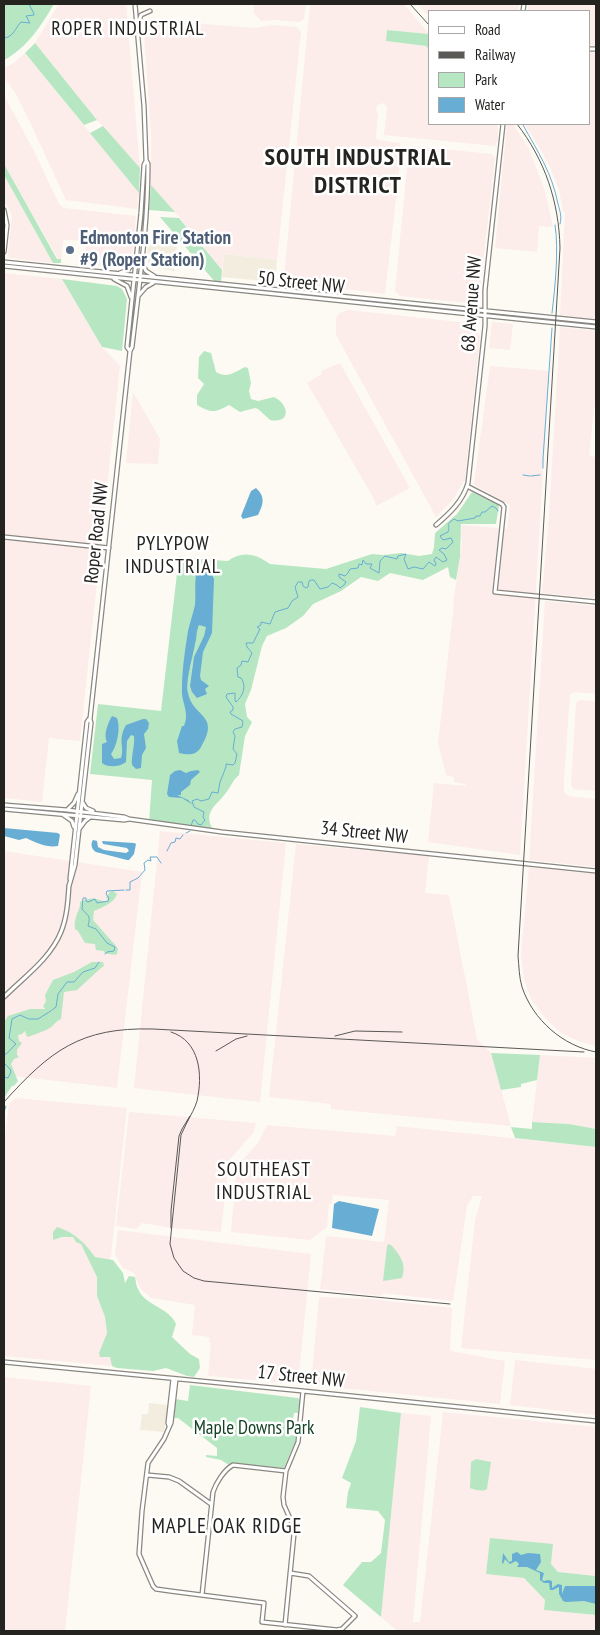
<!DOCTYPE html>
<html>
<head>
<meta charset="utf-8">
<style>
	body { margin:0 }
	#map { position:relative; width:600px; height:1635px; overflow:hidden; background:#fdfaf3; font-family:"PT Sans Narrow",sans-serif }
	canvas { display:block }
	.frame { position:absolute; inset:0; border:5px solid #242320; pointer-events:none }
	.legend { position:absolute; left:428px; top:10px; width:162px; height:115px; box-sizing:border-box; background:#fff; border:1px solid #a7a7a6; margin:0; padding:6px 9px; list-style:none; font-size:15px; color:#242320 }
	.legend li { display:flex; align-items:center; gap:10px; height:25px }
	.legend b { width:25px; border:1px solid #a7a7a6 }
</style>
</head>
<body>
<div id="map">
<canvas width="600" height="1635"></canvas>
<div class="frame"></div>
<ul class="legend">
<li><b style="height:6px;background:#fff"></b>Road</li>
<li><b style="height:6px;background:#5b5955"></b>Railway</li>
<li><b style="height:14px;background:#b7e7c2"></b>Park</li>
<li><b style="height:14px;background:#68add4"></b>Water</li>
</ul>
</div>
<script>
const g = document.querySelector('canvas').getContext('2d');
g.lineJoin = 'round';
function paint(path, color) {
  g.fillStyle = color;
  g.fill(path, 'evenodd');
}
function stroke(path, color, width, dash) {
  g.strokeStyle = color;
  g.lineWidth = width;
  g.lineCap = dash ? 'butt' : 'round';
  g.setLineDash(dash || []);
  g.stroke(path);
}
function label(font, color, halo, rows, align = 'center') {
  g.font = font + ' "PT Sans Narrow",sans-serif';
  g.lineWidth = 5;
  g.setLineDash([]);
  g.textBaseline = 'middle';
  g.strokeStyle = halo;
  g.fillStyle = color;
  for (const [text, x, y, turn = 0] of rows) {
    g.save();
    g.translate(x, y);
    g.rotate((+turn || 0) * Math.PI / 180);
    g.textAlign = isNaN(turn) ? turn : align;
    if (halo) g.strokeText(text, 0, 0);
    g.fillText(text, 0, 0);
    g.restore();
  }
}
paint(new Path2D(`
	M 149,241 L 177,243 L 174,271 L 158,268 L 150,266 L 147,260 Z
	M 224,254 L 277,260 L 275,282 L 222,277 Z
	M 149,1403 L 168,1405 L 164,1432 L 140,1430 L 142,1414 L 148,1414 Z`), '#f2eddf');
paint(new Path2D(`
	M 59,4 L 126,4 L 140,168 L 97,120 L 35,43 Z
	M 254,4 L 306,4 L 304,19 L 299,22 L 274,20 L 261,21 L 254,13 Z
	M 310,4 L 404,4 L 429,34 L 387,30 L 386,41 L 426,46 L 429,49 L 429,124 L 498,124 L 498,139 L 495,146 L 384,135 L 387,107 L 384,103 L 377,105 L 376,110 L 378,115 L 376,137 L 378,140 L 399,143 L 402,147 L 385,294 L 287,282 L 284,277 Z
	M 417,4 L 519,4 L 518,11 L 429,11 L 429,16 Z
	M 528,4 L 596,4 L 596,46 L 589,45 L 589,11 L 528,11 Z
	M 143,19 L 255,28 L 273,25 L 297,27 L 301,32 L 277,260 L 224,254 L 222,270 L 175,212 L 151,185 L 151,133 Z
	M 589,52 L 596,53 L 596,319 L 560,315 L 565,212 L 563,212 L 559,190 L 549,165 L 536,142 L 524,124 L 589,124 Z
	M 25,53 L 139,193 L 137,209 L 66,200 L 27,116 L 16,94 L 4,77 L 4,68 L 14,63 Z
	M 4,95 L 34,151 L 59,204 L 64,208 L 136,216 L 132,257 L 125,268 L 84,265 L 86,241 L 63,240 L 61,259 L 58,259 L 4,164 Z
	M 507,124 L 513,124 L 528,147 L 545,191 L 553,227 L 539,226 L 537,252 L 495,248 Z
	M 411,146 L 492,154 L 495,158 L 479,299 L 476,304 L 400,296 L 395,291 L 409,147 Z
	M 4,175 L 16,196 L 53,263 L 10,258 L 8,255 L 12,218 L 10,211 L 4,201 Z
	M 4,273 L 62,279 L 102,347 L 120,366 L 80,741 L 49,738 L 42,802 L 4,798 Z
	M 349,310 L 468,323 L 480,336 L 465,479 L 452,501 L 436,517 L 336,335 L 336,318 L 339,313 Z
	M 492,322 L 513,324 L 510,350 L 489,348 Z
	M 560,327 L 596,331 L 596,392 L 589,456 L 596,457 L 596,598 L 542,593 L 549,516 Z
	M 340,363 L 410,488 L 376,506 L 374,499 L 307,383 L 322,374 L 321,371 Z
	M 490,366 L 549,371 L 520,855 L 428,842 L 434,783 L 466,786 L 465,784 L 454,782 L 454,777 L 446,775 L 438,743 L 454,604 L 453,603 L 462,544 L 461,535 L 462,525 L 507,529 L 510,505 L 476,486 L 474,483 Z
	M 133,392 L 160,439 L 158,464 L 126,463 Z
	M 545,601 L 596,606 L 596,694 L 576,692 L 570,694 L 564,779 L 564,792 L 569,796 L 596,799 L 596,867 L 529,860 Z
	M 579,700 L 596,701 L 596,791 L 573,789 L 571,784 L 576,703 Z
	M 160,831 L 286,843 L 260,1102 L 134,1088 Z
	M 296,844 L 429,856 L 425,893 L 449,895 L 477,1039 L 491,1053 L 511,1126 L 331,1109 L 331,1104 L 269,1097 Z
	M 4,851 L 142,872 L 117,1088 L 4,1075 Z
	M 529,867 L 596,874 L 596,1046 L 578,1041 L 561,1033 L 545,1018 L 531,999 L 524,979 L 521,954 Z
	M 540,1055 L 596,1058 L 596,1129 L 569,1124 L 532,1122 Z
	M 15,1098 L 127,1108 L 111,1256 L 97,1277 L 97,1296 L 105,1317 L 107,1333 L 99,1353 L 100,1356 L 110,1357 L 112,1366 L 4,1356 L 4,1145 L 9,1104 Z
	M 129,1112 L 256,1123 L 254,1132 L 230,1159 L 227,1176 L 221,1232 L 172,1228 L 142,1223 L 136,1229 L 116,1226 Z
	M 267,1125 L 395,1136 L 397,1126 L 596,1147 L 596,1360 L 461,1348 L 475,1220 L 482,1196 L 473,1196 L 467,1206 L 453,1301 L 383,1293 L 382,1296 L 320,1289 L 326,1236 L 384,1242 L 389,1200 L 333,1195 L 332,1204 L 329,1204 L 327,1227 L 310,1240 L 231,1232 L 236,1176 L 240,1163 L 258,1143 Z
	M 118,1230 L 311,1254 L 298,1384 L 208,1376 L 211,1342 L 209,1342 L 209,1337 L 192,1335 L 195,1305 L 151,1298 L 140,1288 L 134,1273 L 123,1268 L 115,1255 Z
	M 319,1297 L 370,1299 L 452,1308 L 450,1351 L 505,1361 L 500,1404 L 311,1385 Z
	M 515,1360 L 596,1369 L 596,1415 L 510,1405 Z
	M 4,1377 L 91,1386 L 65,1631 L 4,1631 Z
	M 443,1412 L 596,1427 L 596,1576 L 558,1572 L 551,1564 L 553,1545 L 490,1538 L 486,1574 L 524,1578 L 545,1600 L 544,1610 L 596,1615 L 596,1631 L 397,1631 L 381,1617 L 401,1413 L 431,1416 L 413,1622 L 420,1622 Z`), '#fcecea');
paint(new Path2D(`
	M 4,4 L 54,4 C 41,26 27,48 4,60 Z
	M 387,30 L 429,34 L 429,49 L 426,46 L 386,41 Z
	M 35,43 L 97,120 L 84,125 L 25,53 Z
	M 103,126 L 140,168 L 139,193 L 90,133 Z
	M 4,164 L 57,259 L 61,259 L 61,263 L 53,263 L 4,175 Z
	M 151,185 L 175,212 L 149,210 Z
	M 160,217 L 179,218 L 222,270 L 221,283 L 215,282 Z
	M 62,279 L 117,286 L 122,289 L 127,299 L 122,351 L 102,347 Z
	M 204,351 L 211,353 L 216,372 C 227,379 235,372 245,367 L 248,368 L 251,383 L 249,391 L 251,399 L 258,401 L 274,397 C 290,405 291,424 270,420 L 258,409 L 255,408 L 240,412 L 229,405 C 214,413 212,413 197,405 L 197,395 L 204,384 L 198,378 L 199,357 Z
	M 472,492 L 499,505 L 496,524 L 461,524 L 460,557 L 456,580 L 450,577 L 448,567 L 423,580 L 390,573 L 378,581 L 361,577 L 341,591 L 313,604 L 303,616 L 286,628 L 267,636 L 262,646 L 251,690 L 245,704 L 247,717 L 252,722 L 245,736 L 239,775 C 232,781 231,787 225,794 C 216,806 204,811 212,828 L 149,822 L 152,780 L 90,774 L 98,704 L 161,711 L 179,556 L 196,559 L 228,561 C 242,550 257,554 270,564 L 326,569 L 372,554 L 383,555 L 401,553 L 419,556 L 432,554 L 434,547 L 435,533 L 457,514 Z
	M 113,891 L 117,894 C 114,903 103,907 94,911 L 93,920 L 116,946 L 118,949 L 117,954 C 114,956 109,953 105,954 L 104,951 L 96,950 L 95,944 L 85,943 L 78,931 L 75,929 C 73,917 81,910 80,902 C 93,897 93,898 106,902 L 108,900 L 106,897 L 110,892 Z
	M 92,962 L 103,962 L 104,966 L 101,968 L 77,990 L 64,992 L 61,1019 C 56,1021 55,1024 51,1027 C 48,1030 31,1036 27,1037 L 25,1031 L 22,1034 L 18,1035 L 19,1041 L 22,1043 L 17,1050 L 17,1055 L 19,1057 L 14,1059 L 11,1064 L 18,1081 L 14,1086 L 12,1086 L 4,1098 L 4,1022 L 8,1016 L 30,1009 L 45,1009 L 45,1008 L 43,1007 L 46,1001 L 45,995 L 53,980 L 74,972 Z
	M 491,1053 L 540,1055 L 537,1080 L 521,1084 L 521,1087 L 501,1090 Z
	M 532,1122 L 569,1124 L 596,1129 L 596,1147 L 515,1138 L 511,1127 L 532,1129 Z
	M 57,1227 C 74,1232 85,1243 95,1257 L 113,1260 L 123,1273 L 125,1283 L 129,1276 L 135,1277 C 136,1281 136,1286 138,1289 C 145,1306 169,1307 176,1324 L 172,1337 L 190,1354 L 199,1359 L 200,1368 L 194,1377 L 187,1376 L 166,1368 L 153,1371 L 117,1368 L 112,1366 L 110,1357 L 100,1357 L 99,1353 L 107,1333 L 105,1317 L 97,1296 L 97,1277 L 81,1244 L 76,1242 L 73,1237 L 62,1237 L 53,1240 L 53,1232 Z
	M 388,1244 L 391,1245 C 400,1255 407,1264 402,1278 L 383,1281 L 387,1246 Z
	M 190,1385 L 298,1398 L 300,1400 L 298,1413 L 294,1413 L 291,1435 L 296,1436 L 295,1442 L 284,1468 L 235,1463 L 229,1465 L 221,1460 L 206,1457 L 206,1455 L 217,1456 L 217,1448 L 178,1418 L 173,1418 L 175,1399 L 188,1401 Z
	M 360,1407 L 401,1413 L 381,1617 L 343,1585 L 362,1562 L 371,1562 L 381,1553 L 385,1520 L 378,1511 L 346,1508 L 348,1492 L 351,1483 L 342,1478 L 356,1441 Z
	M 476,1459 L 491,1462 L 487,1489 C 482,1492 475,1490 470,1488 L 471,1462 Z
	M 490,1538 L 553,1544 L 551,1564 L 558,1572 L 596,1576 L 596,1615 L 544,1610 L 545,1600 L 524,1578 L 486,1574 Z`), '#b7e7c2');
paint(new Path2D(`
	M 256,488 C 266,497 263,505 258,515 L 243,519 L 241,516 L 251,491 Z
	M 201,568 L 210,571 L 214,579 L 212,633 L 203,652 L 200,676 L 201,680 L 209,686 L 205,689 L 207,694 L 197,698 L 192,692 L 190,686 L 194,657 L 204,636 L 206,627 L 199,625 C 196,631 197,638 195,644 C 193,656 185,682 188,693 C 193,718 221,714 201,747 C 196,756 188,755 179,753 L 177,741 L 182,726 L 184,726 C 190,711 181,703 182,689 C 182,670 185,650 188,631 C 190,622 193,614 195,605 C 196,593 194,581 197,570 Z
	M 112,716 L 117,718 C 121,728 117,746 111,754 L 114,759 L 121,758 C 125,746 117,741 126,725 L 143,719 L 146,719 L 149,723 L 148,729 L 144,734 L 146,748 L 142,755 L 141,768 L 136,769 L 132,765 C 131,756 135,746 134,736 L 131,735 L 127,741 L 126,762 C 120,767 108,768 102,763 L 102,744 L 107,742 C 103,735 108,723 112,716 Z
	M 180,770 L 186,773 L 191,771 L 198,770 L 200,772 L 191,780 L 190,785 L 181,792 L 181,795 L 177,795 L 188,800 L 193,805 L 182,798 L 169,797 L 167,794 L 170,775 L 175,771 Z
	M 4,828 L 58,833 L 60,835 L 58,846 C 48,848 36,843 26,838 L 19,840 L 4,836 Z
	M 93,840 L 97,841 L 98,847 L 104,850 L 126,853 L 129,851 L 127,848 L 103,844 L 102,841 L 134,843 L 136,844 L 134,854 L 129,860 L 127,860 L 96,852 C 92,850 90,844 93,840 Z
	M 339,1201 L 379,1209 L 372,1236 L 332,1228 L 334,1204 Z
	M 517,1552 L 521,1555 L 528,1553 L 540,1554 L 541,1562 L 536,1570 L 544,1573 L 542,1580 L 544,1581 L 548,1580 L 552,1581 L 552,1588 L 558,1584 L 562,1585 L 562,1594 L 565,1586 L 596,1586 L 596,1604 L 584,1601 L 566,1602 L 563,1601 L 559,1594 L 559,1587 L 553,1590 L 550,1590 L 549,1583 L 544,1583 L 540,1580 L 540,1573 L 527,1567 L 517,1567 L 519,1564 L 516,1561 L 510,1564 L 505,1559 L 503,1564 L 502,1563 L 503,1553 L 509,1562 L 512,1561 L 512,1554 Z`), '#68add4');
stroke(new Path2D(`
	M 4,33 L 4,36
	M 4,38 C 14,37 15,28 21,22 L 30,23 L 26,16 L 34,15 L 34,14 L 29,4
	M 523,125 C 538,152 552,173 558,204 C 560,211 562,217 560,224
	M 552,313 C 555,288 559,250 555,225
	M 543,468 L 543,459 L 552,328
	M 523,475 L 530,476
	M 531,476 L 540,475
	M 191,826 L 193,820 L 195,820 L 198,824 L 201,825 L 205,820 L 203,817 L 204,812 L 194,807 L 192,801 L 197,799 L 201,801 L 209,799 L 212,792 L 218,793 L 220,782 L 226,767 L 226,764 L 233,765 L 235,763 L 237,754 L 233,749 L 235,736 L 233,732 L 235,729 L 242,727 L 243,721 L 231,714 L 230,712 L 233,710 L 233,707 L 226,697 L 227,694 L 235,693 L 235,701 L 236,702 C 243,696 247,686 241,678 L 238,677 L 237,668 L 241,665 L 242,661 L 248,662 L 252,653 L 247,647 L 246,643 L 253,643 L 260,629 L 257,627 L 261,625 L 261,622 L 270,624 L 275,612 L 288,608 L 292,601 L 298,597 L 295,587 L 298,582 L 302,582 L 303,586 L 306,588 L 308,587 L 309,581 L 311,580 L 314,580 L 320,589 L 328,587 L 332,583 L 337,585 L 340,588 L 344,585 L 346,582 L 339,577 L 339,574 L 345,576 L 348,573 L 350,569 L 358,568 L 359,564 L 362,565 L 363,560 L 366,564 L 372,564 L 370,568 L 379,573 L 380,561 L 385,556 L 397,559 L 398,556 L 406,554 L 404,559 L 408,569 L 414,567 L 423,569 L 429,562 L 435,566 L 436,564 L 434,560 L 436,557 L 443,562 L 447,560 L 444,554 L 439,550 L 442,548 L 446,549 L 453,542 L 451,538 L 443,540 L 440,536 L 448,532 C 451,524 444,526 454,519 L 458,521 L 475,518 L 476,516 L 480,516 L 482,512 L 485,512 L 492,506 L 496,508 L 498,511
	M 186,833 L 190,831
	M 167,851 L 171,843 L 175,842 L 176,838 L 180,839 L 183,835
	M 126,890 L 130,890 L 130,882 L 138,878 L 145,870 L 144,863 L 148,860 L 151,861 L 150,857 L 157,857 L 161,863
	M 105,954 L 107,952 L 114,951 L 115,947 L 107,943 L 96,929 L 88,926 C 91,915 88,916 82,909 L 83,898 L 86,898 L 86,901 L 88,902 L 95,899 L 97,903 L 108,901 L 109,898 L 106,894 L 107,891 L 124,890
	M 4,1055 C 9,1053 12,1047 16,1044 L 9,1038 L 12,1019 L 20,1015 L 29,1019 L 38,1019 C 44,1015 50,1012 56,1007 L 58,994 L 67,982 L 74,982 L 83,972 L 95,968 L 99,962
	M 4,1063 L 10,1069 L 11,1072 L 8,1078 L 4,1077
	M 4,1088 L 4,1090
	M 4,1112 L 6,1106
	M 4,1132 L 4,1136`), '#68add4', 1);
const secondary = new Path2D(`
	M 523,11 L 524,4
	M 138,24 L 141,15 L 150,11
	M 589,49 L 596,49
	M 4,210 L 7,225 L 4,252
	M 4,262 L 596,322
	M 142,263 L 146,271 L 154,276
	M 4,266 L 596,327
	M 120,273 L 128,270 L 135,259
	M 114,279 L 127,286 L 131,297
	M 139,295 L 146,287 L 153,283
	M 130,351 L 127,347 L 141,213 L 144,165 L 146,161
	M 467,486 L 502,504 L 504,507 L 495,592 L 596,602
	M 436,525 C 450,513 463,501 468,483 L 485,326 L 485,290 L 503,124
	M 4,537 L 109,548
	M 83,803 L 86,808 L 93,811
	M 4,805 L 67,810 L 124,817 L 129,819
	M 4,809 L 124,820 L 129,819 L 222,832 L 596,871
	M 68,809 L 74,803 L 78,794
	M 62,814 L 72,821 L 74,827
	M 79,829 L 85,821 L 90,817
	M 70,879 L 87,722 L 89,719
	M 69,886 L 75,865 L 91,723 L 90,719 L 130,351 L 132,347 C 139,286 148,225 148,164 L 146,160 L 144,106 L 135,4
	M 4,997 C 24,977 50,959 61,932 C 67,917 68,901 69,885
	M 4,1362 L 303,1391 L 596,1421
	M 176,1379 L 171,1423 L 164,1439 L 148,1463 L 142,1511 L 139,1554 L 153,1586 L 156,1589 L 170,1591 L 264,1603 L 262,1622 L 337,1630 L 342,1629 L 355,1616 L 309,1576 L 290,1573
	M 169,1426 L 168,1423 L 173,1379
	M 147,1475 L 169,1477 L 179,1481 L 211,1504
	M 202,1595 L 213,1492 C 216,1483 224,1470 233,1465 L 286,1471
	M 285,1625 L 294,1534 L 292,1523 L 284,1505 L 283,1497 L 286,1471 L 298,1442 L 303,1391`);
stroke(secondary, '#8a8781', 5.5);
stroke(secondary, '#fff', 3);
stroke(new Path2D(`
	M 410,4 L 429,25
	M 517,124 C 545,160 559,202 560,248 L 518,956 C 519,966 519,977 522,987 C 533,1020 563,1046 596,1052
	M 171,1032 C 200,1041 203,1075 197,1101 C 195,1108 191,1115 187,1122
	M 335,1036 L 355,1031 L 402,1032
	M 216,1051 L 236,1039 L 247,1036
	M 4,1102 C 50,1051 80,1027 153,1029 L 584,1052
	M 171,1228 L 171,1211 L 179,1136 L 182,1129 L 190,1116 L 181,1135 L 170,1244 L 174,1258 L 183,1271 L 194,1278 L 204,1281 L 450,1304`), '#5b5955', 1);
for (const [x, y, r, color] of [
	[70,250,5,"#5c6f8a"]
]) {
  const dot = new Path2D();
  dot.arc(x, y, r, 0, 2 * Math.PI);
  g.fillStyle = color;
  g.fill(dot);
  stroke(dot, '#fff', 2);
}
label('bold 19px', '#4e5e75', '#fff', [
	["Edmonton Fire Station",80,239],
	["#9 (Roper Station)",80,261]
], 'left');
label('19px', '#242320', '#fff', [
	["50 Street NW",301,283,6],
	["68 Avenue NW",472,304,-86],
	["Roper Road NW",97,533,-84],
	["34 Street NW",364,833,6],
	["17 Street NW",301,1377,6]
]);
label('19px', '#154224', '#fff', [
	["Maple Downs Park",254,1429]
]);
g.letterSpacing = '1px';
label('20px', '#242320', '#fff', [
	["ROPER INDUSTRIAL",128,29],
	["PYLYPOW",173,544],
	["INDUSTRIAL",173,567],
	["SOUTHEAST",264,1170],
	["INDUSTRIAL",264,1193]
]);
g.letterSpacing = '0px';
g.letterSpacing = '1px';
label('21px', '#242320', '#fff', [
	["MAPLE OAK RIDGE",227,1527]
]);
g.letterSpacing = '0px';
g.letterSpacing = '1px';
label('bold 24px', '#242320', '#fff', [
	["SOUTH INDUSTRIAL",358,158],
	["DISTRICT",358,186]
]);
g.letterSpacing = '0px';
</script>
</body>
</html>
